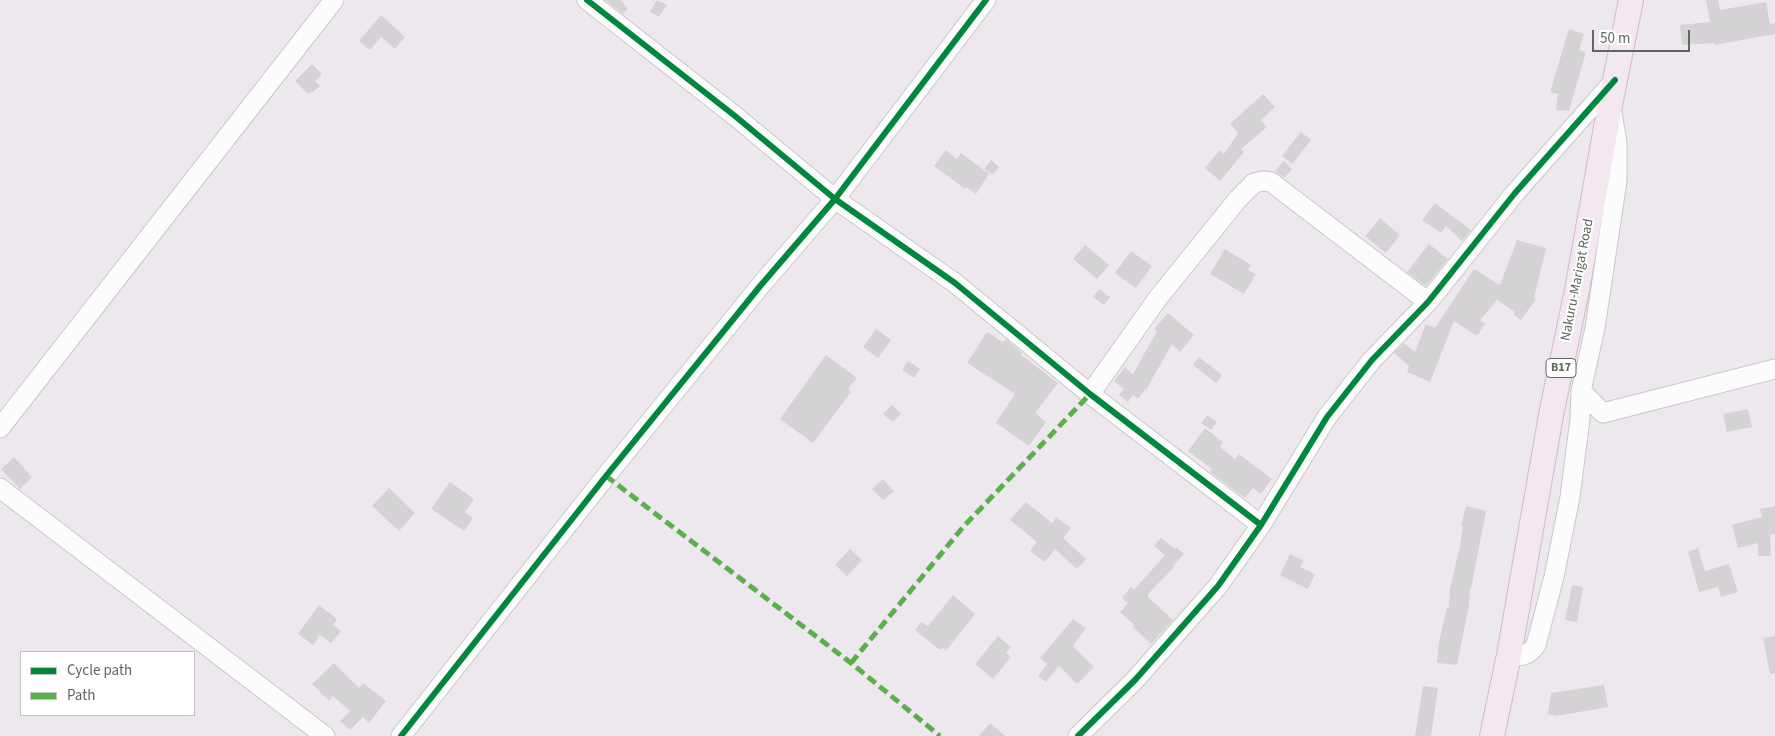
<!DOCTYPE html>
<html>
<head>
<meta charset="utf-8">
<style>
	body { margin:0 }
	#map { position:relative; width:1775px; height:736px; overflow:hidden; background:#ede8ed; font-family:"Source Sans 3",sans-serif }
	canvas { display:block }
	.legend { position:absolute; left:20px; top:651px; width:175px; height:65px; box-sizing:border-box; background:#fff; border:1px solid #bfc2be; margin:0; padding:6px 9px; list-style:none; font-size:15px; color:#5e665d }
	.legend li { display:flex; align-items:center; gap:10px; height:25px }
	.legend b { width:25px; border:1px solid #bfc2be }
	.scale { position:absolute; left:1592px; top:30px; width:98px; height:22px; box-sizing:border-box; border:2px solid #5e665d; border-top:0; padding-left:6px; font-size:15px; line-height:18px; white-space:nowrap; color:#5e665d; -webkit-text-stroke:4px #fff; paint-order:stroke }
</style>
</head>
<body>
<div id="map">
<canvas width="1775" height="736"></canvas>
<ul class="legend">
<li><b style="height:6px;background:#00873e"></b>Cycle path</li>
<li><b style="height:6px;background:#59b149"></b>Path</li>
</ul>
<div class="scale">50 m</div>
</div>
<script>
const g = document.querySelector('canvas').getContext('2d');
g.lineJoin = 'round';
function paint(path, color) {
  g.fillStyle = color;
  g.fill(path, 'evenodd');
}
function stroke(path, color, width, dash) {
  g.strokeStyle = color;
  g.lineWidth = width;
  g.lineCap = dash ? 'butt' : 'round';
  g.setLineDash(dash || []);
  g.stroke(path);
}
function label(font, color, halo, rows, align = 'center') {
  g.font = font + ' "Source Sans 3",sans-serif';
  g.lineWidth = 4;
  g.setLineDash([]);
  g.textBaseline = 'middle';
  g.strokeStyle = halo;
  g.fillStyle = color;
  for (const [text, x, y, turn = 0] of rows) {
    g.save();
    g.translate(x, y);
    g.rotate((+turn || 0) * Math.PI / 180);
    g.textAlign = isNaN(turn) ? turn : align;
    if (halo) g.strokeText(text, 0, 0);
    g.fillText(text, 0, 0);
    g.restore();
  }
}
paint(new Path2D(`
	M 605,0 L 620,0 L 628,8 L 623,14 Z
	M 657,0 L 667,5 L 659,17 L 650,12 Z
	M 1706,0 L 1718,0 L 1720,10 L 1766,2 L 1770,24 L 1775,23 L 1775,34 L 1714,45 L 1714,43 L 1682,45 L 1680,25 L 1710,22 Z
	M 381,15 L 405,37 L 395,49 L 381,37 L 370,50 L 359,41 Z
	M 1569,29 L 1584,34 L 1579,50 L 1586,52 L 1569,111 L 1556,110 L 1558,94 L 1550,92 Z
	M 312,64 L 322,74 L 315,81 L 320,86 L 314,91 L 308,94 L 295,81 Z
	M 1263,94 L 1275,107 L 1261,120 L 1267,127 L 1241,149 L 1244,152 L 1220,181 L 1205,168 L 1220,150 L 1224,154 L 1238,133 L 1230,124 Z
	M 1301,132 L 1311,140 L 1292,164 L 1282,156 Z
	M 946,150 L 957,159 L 961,153 L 989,174 L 976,194 L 966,187 L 965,189 L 934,166 Z
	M 991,160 L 999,167 L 993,175 L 984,169 Z
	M 1284,161 L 1292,169 L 1284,178 L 1275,171 Z
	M 1435,203 L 1471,230 L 1462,241 L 1446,226 L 1441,233 L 1422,220 Z
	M 1380,218 L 1400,235 L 1386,253 L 1365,236 Z
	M 1517,240 L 1546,248 L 1534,298 L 1536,299 L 1521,320 L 1513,314 L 1515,312 L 1497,300 L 1480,320 L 1485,324 L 1477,336 L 1454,321 L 1430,382 L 1407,372 L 1409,366 L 1394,353 L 1404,343 L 1415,352 L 1426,324 L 1435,328 L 1474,269 L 1500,285 Z
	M 1429,244 L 1448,259 L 1426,286 L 1407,272 Z
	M 1085,245 L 1109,265 L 1097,279 L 1073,259 Z
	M 1225,249 L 1251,265 L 1248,270 L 1256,274 L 1244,294 L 1210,274 Z
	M 1131,251 L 1152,266 L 1136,288 L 1115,273 Z
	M 1099,289 L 1110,297 L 1104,305 L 1093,297 Z
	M 1168,313 L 1194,335 L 1180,352 L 1172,344 L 1146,390 L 1145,389 L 1138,399 L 1133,395 L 1128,402 L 1119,395 L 1124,389 L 1114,381 L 1125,367 L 1133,374 L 1157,331 L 1154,329 Z
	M 876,329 L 891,340 L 878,358 L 863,347 Z
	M 987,332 L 1003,342 L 1006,339 L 1022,353 L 1021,355 L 1058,383 L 1035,413 L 1046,422 L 1029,446 L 996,423 L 1015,394 L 967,363 Z
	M 826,355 L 857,378 L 848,389 L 851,392 L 813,443 L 780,419 Z
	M 1199,357 L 1222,375 L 1216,383 L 1193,365 Z
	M 908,361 L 920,369 L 914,378 L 902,370 Z
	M 892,405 L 901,414 L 893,422 L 883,414 Z
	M 1748,409 L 1752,427 L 1727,432 L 1723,414 Z
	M 1207,415 L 1217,422 L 1211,430 L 1201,423 Z
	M 1205,428 L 1223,442 L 1220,447 L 1235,459 L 1239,454 L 1272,479 L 1261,494 L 1253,488 L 1245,498 L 1210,472 L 1212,469 L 1188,451 Z
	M 14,457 L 32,477 L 20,489 L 1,469 Z
	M 883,479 L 894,491 L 883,500 L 872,489 Z
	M 450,482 L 474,499 L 465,512 L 473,518 L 464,531 L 431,509 Z
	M 389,488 L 415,513 L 399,531 L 372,506 Z
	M 1026,502 L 1052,523 L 1056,517 L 1071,528 L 1063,538 L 1086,559 L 1077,569 L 1055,549 L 1045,562 L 1030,551 L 1037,542 L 1010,520 Z
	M 1466,506 L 1486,511 L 1471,589 L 1470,588 L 1469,605 L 1457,665 L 1437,663 L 1439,642 L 1447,607 L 1449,608 L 1450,589 L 1460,546 L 1463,526 L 1461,526 Z
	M 1775,506 L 1775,534 L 1770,535 L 1771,556 L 1758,556 L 1758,543 L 1738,548 L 1732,525 L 1762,517 L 1760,509 Z
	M 1161,538 L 1175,549 L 1176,547 L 1184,554 L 1173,566 L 1174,567 L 1148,594 L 1148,597 L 1173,620 L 1151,644 L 1133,627 L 1134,625 L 1120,612 L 1128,603 L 1122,598 L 1131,587 L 1134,590 L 1165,555 L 1154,546 Z
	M 1698,548 L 1705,571 L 1729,564 L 1738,592 L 1721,597 L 1718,587 L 1699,592 L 1688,552 Z
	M 850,549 L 862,560 L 847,576 L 835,565 Z
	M 1290,554 L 1304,561 L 1300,567 L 1315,574 L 1308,589 L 1280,575 Z
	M 1572,585 L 1583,587 L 1577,622 L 1565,620 Z
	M 953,595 L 975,614 L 946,651 L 942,648 L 940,650 L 915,630 L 921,622 L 928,626 Z
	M 319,605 L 337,619 L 333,625 L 341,631 L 331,643 L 320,635 L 313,645 L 298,634 Z
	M 1073,619 L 1086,628 L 1073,646 L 1094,667 L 1077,684 L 1059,666 L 1046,682 L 1038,676 L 1047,664 L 1040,658 Z
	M 998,636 L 1011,647 L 1006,653 L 1011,657 L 993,679 L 975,664 Z
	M 1775,636 L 1775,673 L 1770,674 L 1763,638 Z
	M 334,663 L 359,688 L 363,683 L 386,701 L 369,723 L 363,717 L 350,730 L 340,721 L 350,711 L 333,696 L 329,701 L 312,684 Z
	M 1604,685 L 1608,707 L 1556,716 L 1548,714 L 1551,693 Z
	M 1423,686 L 1438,688 L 1431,736 L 1415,736 Z
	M 990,723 L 1005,736 L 979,736 Z`), '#d5d2d5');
const minor = new Path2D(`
	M 587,0 L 735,116 L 835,199 L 955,283 L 1090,394 L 1261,525
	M 1581,391 L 1603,413 L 1775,369
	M 1090,394 L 1158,298 L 1238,199 L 1254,183 L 1263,181 L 1271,182 L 1428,302
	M 0,428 L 334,0
	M 0,488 L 325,736
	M 1509,655 C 1522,657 1528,656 1536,645 L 1554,577 L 1570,497 L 1580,419 L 1581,391 L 1595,328 L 1617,181 L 1617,142 L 1612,113
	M 401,736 L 606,476 L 761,285 L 835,199 L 986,0
	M 1078,736 L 1135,680 L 1218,586 L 1261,525 L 1327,417 L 1372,360 L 1428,302 L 1515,193 L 1615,80`);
const major = new Path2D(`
	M 1492,736 L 1509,655 L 1551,415 L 1577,290 L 1610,105 L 1631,0`);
stroke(minor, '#c7c8c7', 21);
stroke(major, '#d4b6d2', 26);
stroke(minor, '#fcfcfc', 19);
stroke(major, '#f3e8f0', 24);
stroke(new Path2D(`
	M 606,476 L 851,663 L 940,736
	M 851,663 L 964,526 L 1090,394`), '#59b149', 5, [10, 5]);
stroke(new Path2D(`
	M 587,0 L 735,116 L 835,199 L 955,283 L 1090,394 L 1261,525
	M 401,736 L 606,476 L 761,285 L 835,199 L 986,0
	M 1078,736 L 1135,680 L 1218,586 L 1261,525 L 1327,417 L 1372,360 L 1428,302 L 1515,193 L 1615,80`), '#00873e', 6);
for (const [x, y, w] of [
	[1561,368,30]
]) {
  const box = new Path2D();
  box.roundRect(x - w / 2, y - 9.5, w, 19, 4);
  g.fillStyle = '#fff';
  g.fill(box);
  stroke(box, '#5e665d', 1);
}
label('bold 12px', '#5e665d', null, [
	["B17",1561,368]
]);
label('14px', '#5e665d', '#fff', [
	["Nakuru-Marigat Road",1578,280,-79]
]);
</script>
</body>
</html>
